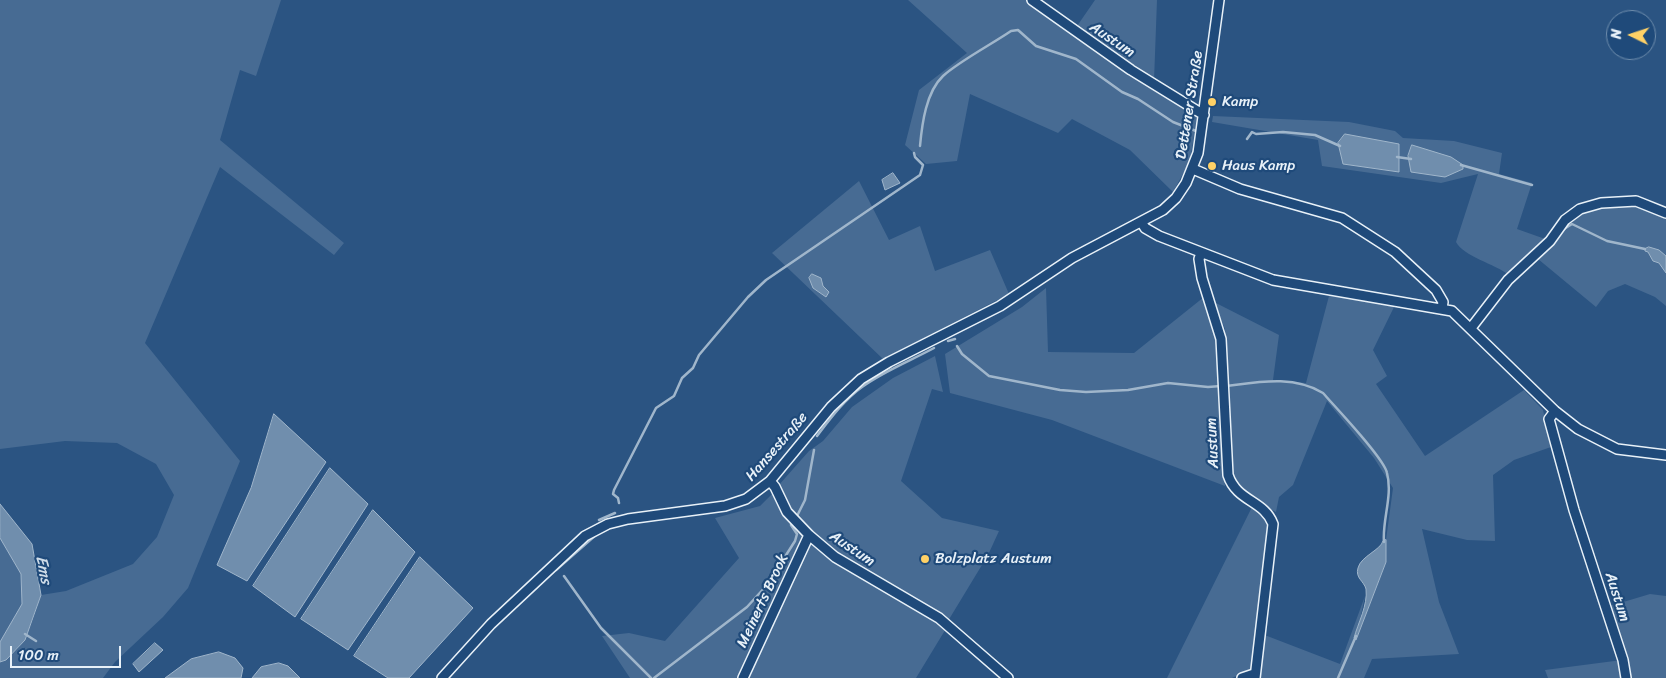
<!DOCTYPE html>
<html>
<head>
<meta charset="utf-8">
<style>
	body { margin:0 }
	#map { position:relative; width:1666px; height:678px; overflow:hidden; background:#2b5482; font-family:Sriracha,sans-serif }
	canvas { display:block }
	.north { position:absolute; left:1606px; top:10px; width:50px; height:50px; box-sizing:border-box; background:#1f4a7a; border:1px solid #6f8dac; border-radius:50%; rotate:274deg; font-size:14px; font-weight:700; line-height:20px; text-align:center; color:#e8f1f8 }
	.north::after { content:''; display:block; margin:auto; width:18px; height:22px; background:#ffd166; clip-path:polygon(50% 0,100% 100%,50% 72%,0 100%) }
	.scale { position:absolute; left:10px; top:646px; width:111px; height:22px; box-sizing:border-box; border:2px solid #e8f1f8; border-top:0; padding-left:6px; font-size:15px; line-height:18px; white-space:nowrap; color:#e8f1f8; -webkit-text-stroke:4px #1f4a7a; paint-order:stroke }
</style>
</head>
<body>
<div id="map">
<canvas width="1666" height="678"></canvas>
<div class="north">N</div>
<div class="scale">100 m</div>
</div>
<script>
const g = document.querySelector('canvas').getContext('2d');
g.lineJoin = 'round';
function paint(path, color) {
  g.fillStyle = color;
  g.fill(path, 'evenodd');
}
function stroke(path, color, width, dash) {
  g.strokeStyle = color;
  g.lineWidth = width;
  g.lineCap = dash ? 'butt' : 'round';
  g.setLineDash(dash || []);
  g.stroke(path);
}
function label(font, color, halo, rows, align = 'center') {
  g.font = font + ' Sriracha,sans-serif';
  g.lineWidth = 4.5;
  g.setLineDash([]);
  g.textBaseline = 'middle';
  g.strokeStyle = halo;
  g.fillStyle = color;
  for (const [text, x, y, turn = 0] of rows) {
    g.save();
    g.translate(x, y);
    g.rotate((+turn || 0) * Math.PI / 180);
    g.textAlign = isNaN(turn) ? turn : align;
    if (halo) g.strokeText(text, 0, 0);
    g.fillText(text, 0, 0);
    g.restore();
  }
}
paint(new Path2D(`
	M 0,0 L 281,0 L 256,76 L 240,70 L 220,140 L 344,243 L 334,255 L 220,167 L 145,343 L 240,461 L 188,588 L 163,617 L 115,662 L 103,678 L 0,678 L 0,662 C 26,651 33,619 41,595 L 66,591 L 133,564 L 157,537 L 174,495 L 156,464 L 117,443 L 65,441 L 0,449 Z
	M 908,0 L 1027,0 L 1073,34 L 1197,116 L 1190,161 L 1173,192 L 1130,150 L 1072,119 L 1058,133 L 970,94 L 957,161 L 926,164 L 905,145 L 919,90 L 967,53 Z
	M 1095,0 L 1157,0 L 1154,81 L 1075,29 Z
	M 1213,116 L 1349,122 L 1395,131 L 1403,138 L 1454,141 L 1502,153 L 1499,174 L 1532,183 L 1517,229 L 1548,240 L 1509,275 C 1495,264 1463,256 1456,242 L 1478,174 L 1441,183 L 1322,166 L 1318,140 L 1212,122 Z
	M 859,181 L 889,240 L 920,226 L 935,271 L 990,250 L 1009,294 L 883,359 L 772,253 Z
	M 1635,203 L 1666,216 L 1666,306 L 1655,297 L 1625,284 L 1608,291 L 1596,307 L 1538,259 C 1575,214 1574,206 1635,203 Z
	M 1046,288 L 1048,352 L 1134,353 L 1204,297 L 1217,331 L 1225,486 L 1052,420 L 950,393 L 945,354 L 1022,307 Z
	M 1329,296 L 1395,305 L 1373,350 L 1387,376 L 1376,384 L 1425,456 L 1524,390 L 1543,410 L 1551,447 L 1514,460 L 1493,475 L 1495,541 L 1467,540 L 1422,529 L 1439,602 L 1459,654 L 1372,659 L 1364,678 L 1260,678 L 1262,634 L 1340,664 L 1365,596 L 1356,639 L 1386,562 L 1386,540 L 1393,488 L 1374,458 L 1327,401 L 1293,485 L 1279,497 L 1276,512 L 1255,501 L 1236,485 L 1231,467 L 1225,329 L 1214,302 L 1279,335 L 1273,380 L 1306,383 Z
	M 935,356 L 943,392 L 932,389 L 901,481 L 942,518 L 999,531 L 988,555 L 948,621 L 836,556 L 788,510 L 778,486 L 809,451 L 823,441 L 852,407 L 893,378 Z
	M 775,491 L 806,537 L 947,627 L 916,678 L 630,678 L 602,636 L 629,633 L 665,641 L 739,558 L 715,518 L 760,506 Z
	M 1252,507 L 1268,516 L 1269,542 L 1251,669 L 1232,678 L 1167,678 Z
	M 0,538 L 21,574 L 22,605 L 0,642 Z
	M 1650,594 L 1666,596 L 1666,678 L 1548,678 L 1545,670 L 1622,660 L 1622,641 L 1610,606 Z`), '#476b93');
const water = new Path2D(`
	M 1345,134 L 1399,144 L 1399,172 L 1343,164 L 1338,143 Z
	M 1412,145 L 1451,157 L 1463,165 L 1463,169 L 1445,177 L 1411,172 L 1408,156 Z
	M 893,173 L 900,183 L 885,190 L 882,180 Z
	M 1649,247 L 1659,250 L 1666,256 L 1666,273 L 1659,263 L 1653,261 L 1648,252 L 1645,251 L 1645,249 Z
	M 812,274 L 821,278 L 823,286 L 829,292 L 826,297 L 813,288 L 809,278 Z
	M 274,414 L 326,462 L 247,581 L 217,565 L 251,488 Z
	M 330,468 L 368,504 L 295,617 L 253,586 Z
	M 0,504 L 32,544 L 41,595 L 25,640 L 6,660 L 0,662 L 0,642 L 22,604 L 21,574 L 0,538 Z
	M 373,510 L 415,552 L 348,650 L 301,619 Z
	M 1386,540 L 1386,562 L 1356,640 L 1354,638 C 1358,623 1368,605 1366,589 C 1364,581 1355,578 1358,568 C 1361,556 1381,550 1383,541 Z
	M 420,557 L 473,608 L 409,678 L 388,678 L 354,656 Z
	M 155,643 L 163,650 L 139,672 L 133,664 Z
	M 219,652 L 235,658 L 243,668 L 241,678 L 165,678 L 191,659 Z
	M 279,663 L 288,666 L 300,678 L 252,678 L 261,667 Z`);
paint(water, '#708ead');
stroke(water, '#a0b6cb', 1);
stroke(new Path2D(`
	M 1247,139 L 1252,132 L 1256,134 L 1283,132 L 1315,135 L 1340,146
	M 920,146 C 922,124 926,92 943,76 C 958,62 992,44 1011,31 L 1018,30 L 1036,46 L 1076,59 L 1122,92 L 1138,99 L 1173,122 L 1196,131
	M 1397,157 L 1411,159
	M 1461,165 L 1532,185
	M 1564,229 L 1572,224 L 1607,241 L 1645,249
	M 948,341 L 955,339
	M 957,346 L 962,354 L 989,376 L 1060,390 L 1086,392 L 1128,390 L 1168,383 L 1208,387 L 1221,386
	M 1226,386 C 1259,382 1293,375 1323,393 C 1336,408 1384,458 1387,473 C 1393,496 1382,520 1384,542
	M 817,436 C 830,419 844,400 862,387 C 884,371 910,361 934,348
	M 619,503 L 618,498 L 613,494 L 614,490 L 656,408 L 674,396 L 682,378 L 693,368 L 699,355 L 748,297 L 766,280 L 920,175 L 923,165 L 915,157 L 914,153
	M 796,518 L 805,500 L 814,450
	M 599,520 L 615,513
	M 556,570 L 597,534
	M 564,576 L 601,628 L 651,678
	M 25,634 L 36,641
	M 654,678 L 747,607 L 767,585 L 795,541 L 797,534 L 791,525 L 793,522
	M 1338,678 L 1356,636`), '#a0b6cb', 2.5);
const minor = new Path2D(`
	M 1032,0 L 1131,70 L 1204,115
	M 1193,169 L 1240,189 L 1342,218 L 1395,252 L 1436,290 L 1443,302 L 1442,308
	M 1142,223 L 1145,228 L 1159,236 L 1273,280 L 1452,311 L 1555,411 L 1578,429 L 1617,449 L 1666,455
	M 1201,253 L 1199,259 L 1202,278 L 1221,339 L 1228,475 C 1237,502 1264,500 1273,524 L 1255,678
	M 1471,328 L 1508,280 L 1550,241 L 1565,220 L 1580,209 L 1601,203 L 1636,201 L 1666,213
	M 1555,411 L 1549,419 L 1574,510 L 1623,660 L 1626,678
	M 770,481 L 775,487 L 787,512 L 809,535 L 835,557 L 939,618 L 1008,678
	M 442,678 L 491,624 L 585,536 L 608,524 L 628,519 L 725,506 L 746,499 L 770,481 L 831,407 L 861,379 L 889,362 L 1000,306 L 1072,258 L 1163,210 L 1176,198 L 1186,183 L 1198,153 L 1219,0
	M 743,678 L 809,535
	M 1242,678 L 1254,674`);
stroke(minor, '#e8f1f8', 12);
stroke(minor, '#1f4a7a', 9);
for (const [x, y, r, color] of [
	[1212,102,5,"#ffd166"],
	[1212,166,5,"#ffd166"],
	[925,559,5,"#ffd166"]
]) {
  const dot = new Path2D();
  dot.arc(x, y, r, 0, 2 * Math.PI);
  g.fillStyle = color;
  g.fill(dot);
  stroke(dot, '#1f4a7a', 2);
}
label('15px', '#e8f1f8', '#1f4a7a', [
	["Austum",1112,40,34],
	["Dettener Straße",1190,105,-81],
	["Austum",1213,443,-93],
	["Hansestraße",777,447,-49],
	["Austum",852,549,34],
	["Austum",1617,597,72],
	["Meinerts Brook",763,601,-65]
]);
label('15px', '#e8f1f8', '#1f4a7a', [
	["Kamp",1222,102],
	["Haus Kamp",1222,166],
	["Bolzplatz Austum",935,559]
], 'left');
label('italic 16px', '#d0dde9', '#1f4a7a', [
	["Ems",43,570,79]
]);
</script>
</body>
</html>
